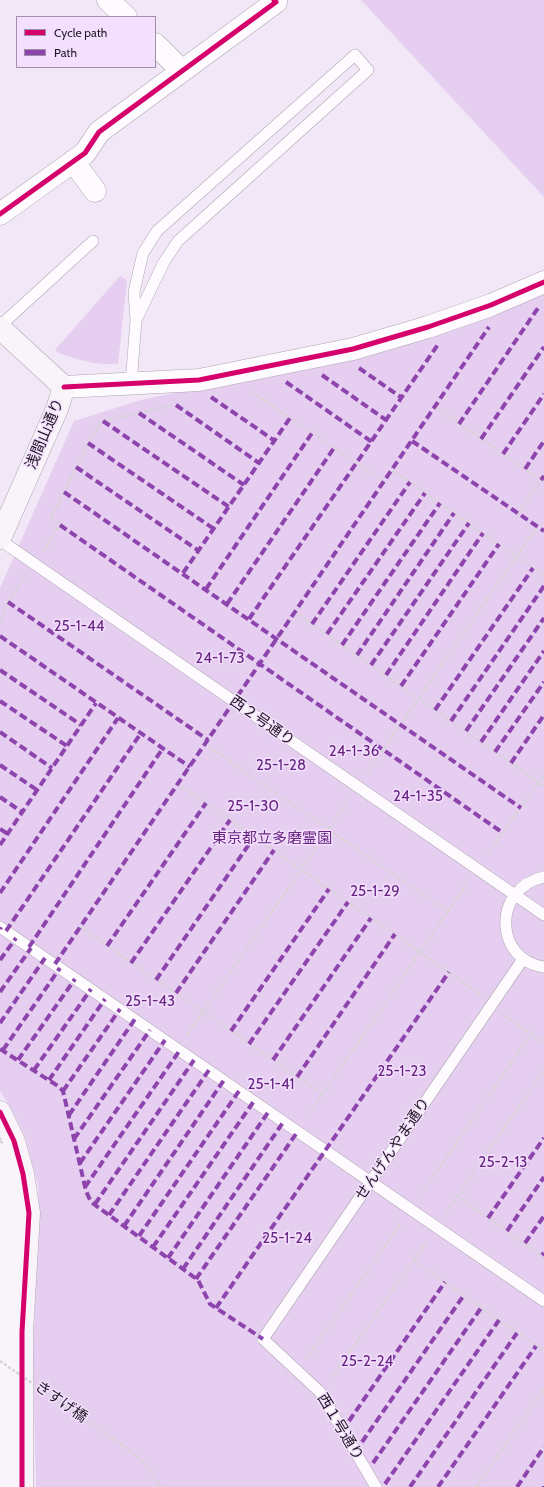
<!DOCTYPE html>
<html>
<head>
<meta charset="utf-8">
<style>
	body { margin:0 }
	#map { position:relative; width:544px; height:1487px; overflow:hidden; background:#f2e7f7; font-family:Cabin,sans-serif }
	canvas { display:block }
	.legend { position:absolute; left:16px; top:16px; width:140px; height:52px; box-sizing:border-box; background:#f4e0fe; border:1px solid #a090a7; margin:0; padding:5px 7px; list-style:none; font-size:12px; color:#211924 }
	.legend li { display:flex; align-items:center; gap:8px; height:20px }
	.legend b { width:20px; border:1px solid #a090a7 }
</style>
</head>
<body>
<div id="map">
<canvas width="544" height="1487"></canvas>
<ul class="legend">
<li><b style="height:5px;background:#d6006c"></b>Cycle path</li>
<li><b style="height:5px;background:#8e44ad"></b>Path</li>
</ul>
</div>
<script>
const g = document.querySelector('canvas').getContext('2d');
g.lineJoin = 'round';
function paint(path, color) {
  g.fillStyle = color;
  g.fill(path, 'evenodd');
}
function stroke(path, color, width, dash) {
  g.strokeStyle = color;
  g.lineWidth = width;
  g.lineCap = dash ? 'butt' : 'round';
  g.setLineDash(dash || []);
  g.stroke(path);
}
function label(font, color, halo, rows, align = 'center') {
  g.font = font + ' Cabin,"Noto Sans JP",sans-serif';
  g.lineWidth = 3;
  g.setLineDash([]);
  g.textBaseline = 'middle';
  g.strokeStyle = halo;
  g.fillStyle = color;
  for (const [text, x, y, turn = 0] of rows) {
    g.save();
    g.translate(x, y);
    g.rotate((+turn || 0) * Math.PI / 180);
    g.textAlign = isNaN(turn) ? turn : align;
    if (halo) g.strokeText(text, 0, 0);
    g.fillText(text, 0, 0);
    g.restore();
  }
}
paint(new Path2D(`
	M 361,0 L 544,0 L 544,197 Z
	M 120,276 L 127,280 L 118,364 C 96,366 78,359 58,353 L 55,350 Z
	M 544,293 L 544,1487 L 36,1487 L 33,1355 L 39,1219 L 38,1185 L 25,1136 L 15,1115 L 0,1091 L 0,588 L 74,421 L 141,400 L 236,380 L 344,361 L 391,350 L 481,318 Z`), '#e6cef1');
const lane = new Path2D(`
	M 0,326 L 93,241
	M 131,384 L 136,320 L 134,292 L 143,253 L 157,231 L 355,55 L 368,70 L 178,241 L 164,262 L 136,320
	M 0,540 L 544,915
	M 544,877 C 492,888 494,960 544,967
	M 0,927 L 544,1301
	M 376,1487 L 320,1392 L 263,1339 L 523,959`);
const street = new Path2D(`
	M 108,0 L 126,17
	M 155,44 L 182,71
	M 73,161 L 95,191
	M 0,214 L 85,153 L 99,132 L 276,2 L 274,0
	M 64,387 L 199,380 L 353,349 L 428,327 L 491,305 L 544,282`);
const secondary = new Path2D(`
	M 0,328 L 64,387 L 57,409 L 0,538
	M 0,1112 L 14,1141 L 23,1174 L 29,1213 L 22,1332 L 22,1487
	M 0,1154 C 19,1198 8,1268 6,1317 C 4,1373 5,1430 7,1487`);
stroke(lane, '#ada4b1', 12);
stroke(street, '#ada4b1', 23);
stroke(secondary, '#ada4b1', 23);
stroke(new Path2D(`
	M 252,392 L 384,482
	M 435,407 L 544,482
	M 392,470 L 544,576
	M 518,514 L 541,480
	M 43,551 L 60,525 L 51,518 L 88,443 L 103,421 L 174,405
	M 295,612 L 544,786
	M 0,622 L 8,602 L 25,576
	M 205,744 L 448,912
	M 367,773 L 537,527
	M 178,784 L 480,994
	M 487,855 L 544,774
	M 80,927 L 323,1094
	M 505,1016 L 544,1043
	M 187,1035 L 349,800
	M 307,1117 L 468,882
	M 420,1196 L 531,1034
	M 457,1196 L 544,1257
	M 445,1214 L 544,1070
	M 413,1260 L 544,1351
	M 307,1358 L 401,1223
	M 330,1380 L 427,1241
	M 121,1444 L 147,1465 L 161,1487
	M 476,1487 L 544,1389`), '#d7d3d8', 2.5, [3, 2]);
stroke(lane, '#fdfbfe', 11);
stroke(street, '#fdfbfe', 22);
stroke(secondary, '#f8f4fa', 22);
stroke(new Path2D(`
	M 0,1361 L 121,1444`), '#d7d3d8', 2.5, [3, 2]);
stroke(new Path2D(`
	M 359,368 L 402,398
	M 322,375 L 386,420
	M 286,382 L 372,442
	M 211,397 L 275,441
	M 176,405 L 259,463
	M 139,413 L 244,485
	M 103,421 L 229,507
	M 459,424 L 538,308
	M 481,439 L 544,347
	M 412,441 L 544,531
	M 88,443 L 214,529
	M 503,454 L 544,394
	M 76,467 L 199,551
	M 525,469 L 544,441
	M 541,480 L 544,476
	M 64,492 L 521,808
	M 60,525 L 503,833
	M 183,573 L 290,418
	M 206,589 L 312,433
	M 8,602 L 208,740
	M 227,604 L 334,448
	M 249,619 L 439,343
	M 312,624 L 410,482
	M 327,634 L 425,493
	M 0,636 L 190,767
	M 342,645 L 440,503
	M 357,655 L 454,513
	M 371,665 L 469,523
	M 0,670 L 81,725
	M 386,675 L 483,533
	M 401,686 L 499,544
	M 0,701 L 67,746
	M 435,710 L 533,568
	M 451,721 L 544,586
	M 466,731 L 544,618
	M 0,732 L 52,768
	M 481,742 L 544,651
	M 495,752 L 544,682
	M 511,763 L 544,715
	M 0,765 L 37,790
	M 0,797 L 22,812
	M 0,829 L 8,834
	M 0,845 L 96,703
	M 0,893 L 118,718
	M 0,929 L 1,927
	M 6,931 L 141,733
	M 107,946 L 206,803
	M 29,947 L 163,748
	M 0,960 L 16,938
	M 131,963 L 230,820
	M 55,964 L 489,327
	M 156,980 L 254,837
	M 0,992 L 31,948
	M 176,993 L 274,850
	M 0,1023 L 45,958
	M 231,1031 L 329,889
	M 249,1044 L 348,902
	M 0,1049 L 58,1086 L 63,1091 L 86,1191 L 91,1202 L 198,1280 L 210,1304 L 263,1339
	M 3,1050 L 60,968
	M 18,1060 L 75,979
	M 273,1060 L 371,918
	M 34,1070 L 91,989
	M 297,1077 L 395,934
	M 49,1080 L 105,999
	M 63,1091 L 120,1009
	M 69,1115 L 135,1019
	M 74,1139 L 150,1030
	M 80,1163 L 165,1040
	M 85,1187 L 180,1050
	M 95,1204 L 194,1060
	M 109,1215 L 209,1070
	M 488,1218 L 544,1138
	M 124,1226 L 224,1080
	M 507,1231 L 544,1177
	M 139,1236 L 239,1091
	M 525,1243 L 544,1216
	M 153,1247 L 254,1101
	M 542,1255 L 544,1253
	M 168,1258 L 269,1111
	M 183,1269 L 284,1121
	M 196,1279 L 298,1131
	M 216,1308 L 449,972
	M 349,1421 L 445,1282
	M 362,1442 L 464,1295
	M 373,1463 L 481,1308
	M 385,1484 L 499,1320
	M 410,1487 L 517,1333
	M 438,1487 L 536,1346
	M 517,1487 L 544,1447
	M 544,1487 L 544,1486`), '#8e44ad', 4, [8, 4]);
stroke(new Path2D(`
	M 0,214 L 85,153 L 99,132 L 276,2 L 274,0
	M 64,387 L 199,380 L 353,349 L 428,327 L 491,305 L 544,282
	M 0,1112 L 14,1141 L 23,1174 L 29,1213 L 22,1332 L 22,1487`), '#d6006c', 5);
label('15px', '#211924', '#f4e0fe', [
	["浅間山通り",45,434,-67],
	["西２号通り",262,721,35],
	["せんげんやま通り",393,1149,-56],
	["きすげ橋",61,1402,35],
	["西１号通り",340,1427,59]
]);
label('15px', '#672481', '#f4e0fe', [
	["25-1-44",79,627],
	["24-1-73",220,659],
	["24-1-36",354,752],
	["25-1-28",281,766],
	["24-1-35",418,797],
	["25-1-30",253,807],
	["東京都立多磨霊園",272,839],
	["25-1-29",375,892],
	["25-1-43",150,1002],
	["25-1-23",402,1072],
	["25-1-41",271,1085],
	["25-2-13",503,1163],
	["25-1-24",287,1239],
	["25-2-24",367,1362]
]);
</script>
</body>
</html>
